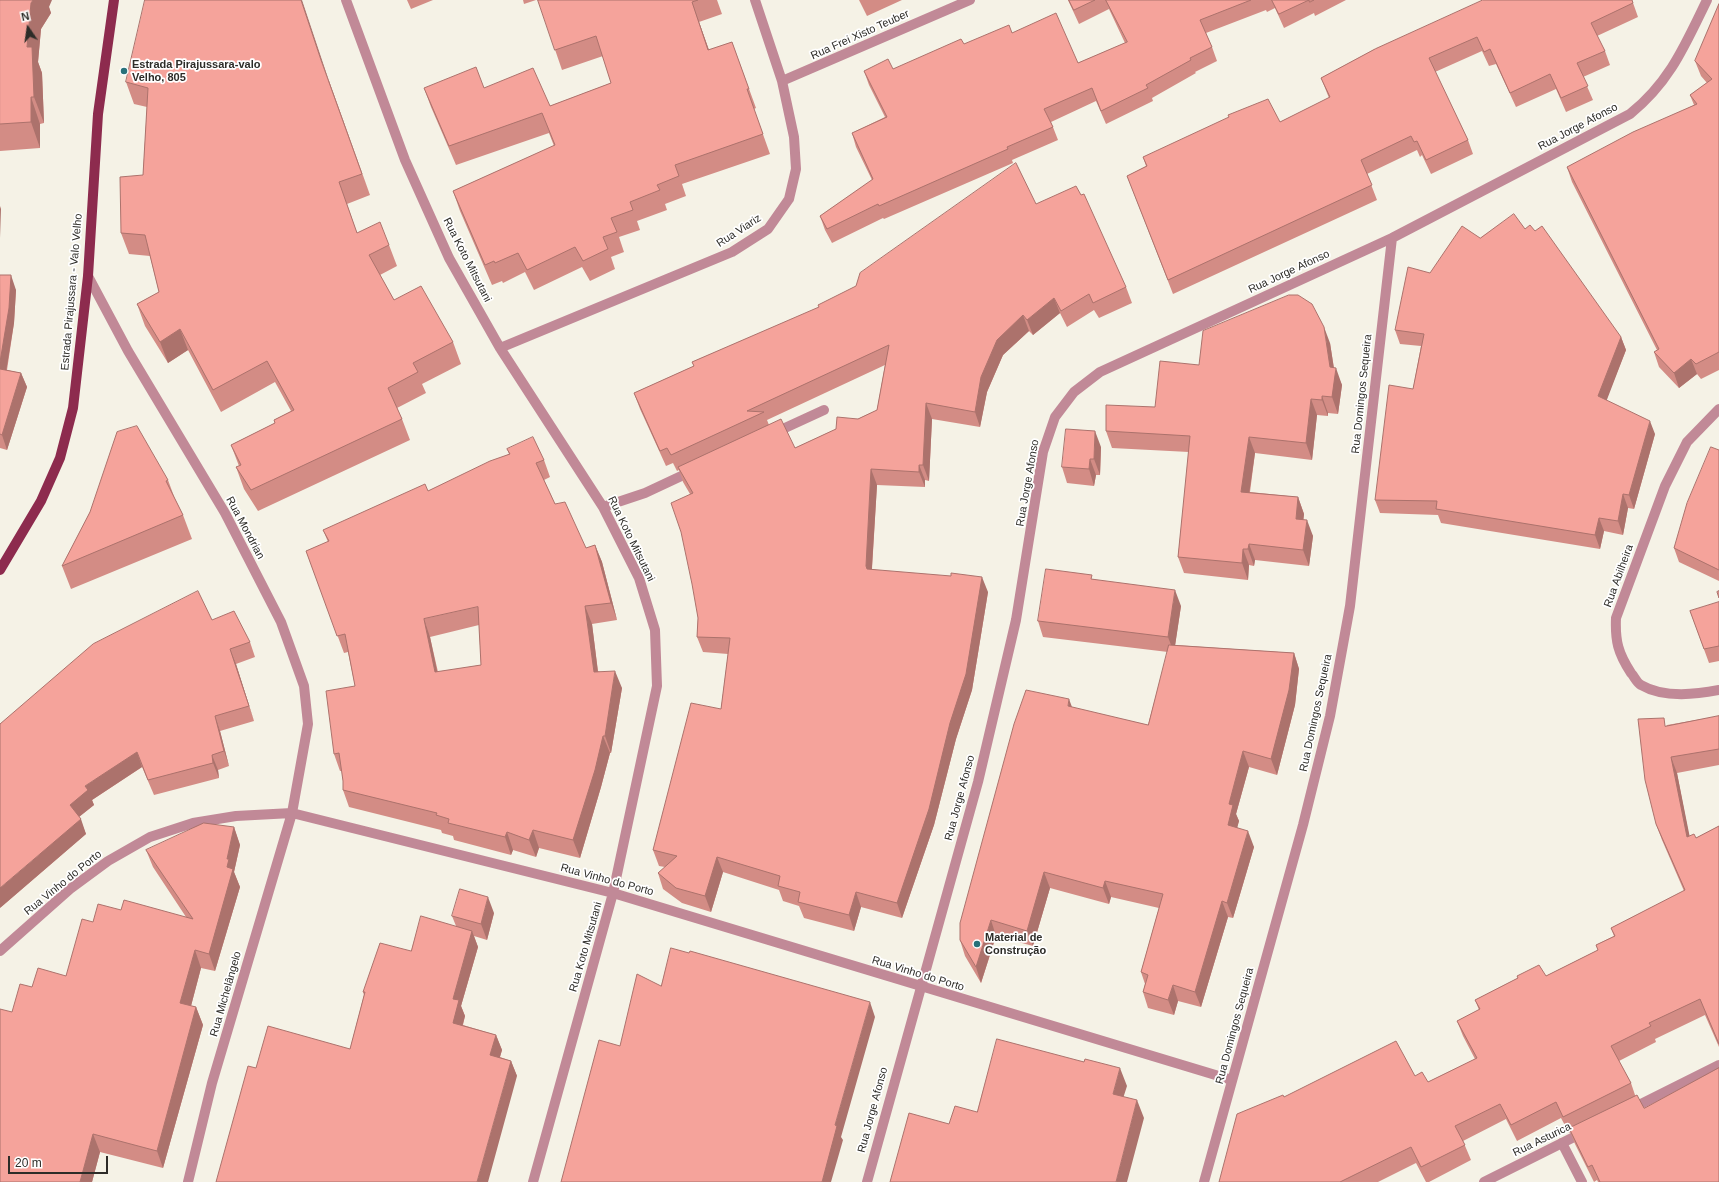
<!DOCTYPE html>
<html>
<head>
<meta charset="utf-8">
<style>
	body { margin:0 }
	#map { position:relative; width:1719px; height:1182px; overflow:hidden; background:#f5f2e6; font-family:Arial,sans-serif }
	canvas { display:block }
	.north { position:absolute; left:8px; top:8px; width:40px; height:40px; -webkit-text-stroke:3px #fff; paint-order:stroke; rotate:347deg; font-size:11px; font-weight:700; line-height:16px; text-align:center; color:#2d2c28 }
	.north::after { content:''; display:block; margin:auto; width:14px; height:18px; background:#2d2c28; clip-path:polygon(50% 0,100% 100%,50% 72%,0 100%) }
	.scale { position:absolute; left:8px; top:1156px; width:100px; height:18px; box-sizing:border-box; border:2px solid #2d2c28; border-top:0; padding-left:5px; font-size:12px; line-height:14px; white-space:nowrap; color:#2d2c28; -webkit-text-stroke:3px #fff; paint-order:stroke }
</style>
</head>
<body>
<div id="map">
<canvas width="1719" height="1182"></canvas>
<div class="north">N</div>
<div class="scale">20 m</div>
</div>
<script>
const g = document.querySelector('canvas').getContext('2d');
g.lineJoin = 'round';
function stroke(path, color, width, dash) {
  g.strokeStyle = color;
  g.lineWidth = width;
  g.lineCap = dash ? 'butt' : 'round';
  g.setLineDash(dash || []);
  g.stroke(path);
}
function paint(path, color) {
  g.fillStyle = color;
  g.fill(path, 'evenodd');
}
function label(font, color, halo, rows, align = 'center') {
  g.font = font + ' Arial,sans-serif';
  g.lineWidth = 3.5;
  g.setLineDash([]);
  g.textBaseline = 'middle';
  g.strokeStyle = halo;
  g.fillStyle = color;
  for (const [text, x, y, turn = 0] of rows) {
    g.save();
    g.translate(x, y);
    g.rotate((+turn || 0) * Math.PI / 180);
    g.textAlign = isNaN(turn) ? turn : align;
    if (halo) g.strokeText(text, 0, 0);
    g.fillText(text, 0, 0);
    g.restore();
  }
}
stroke(new Path2D(`
	M 1562,1143 L 1582,1182`), '#c18997', 10);
stroke(new Path2D(`
	M 346,0 L 405,160 L 449,258 L 500,348 L 603,507 L 639,578 L 655,630 L 657,686 L 613,893 L 533,1182
	M 782,81 L 970,0
	M 88,276 L 128,351 L 225,513 L 281,622 L 304,686 L 308,724 L 292,813 L 212,1083 L 188,1182
	M 500,348 L 732,252 L 768,229 L 789,199 L 796,169 L 794,137 L 782,81 L 755,0
	M 1719,409 L 1687,442 L 1665,486 L 1616,618 C 1615,641 1618,653 1631,673 C 1634,676 1637,683 1641,685 C 1663,698 1694,695 1719,690
	M 774,433 L 824,410
	M 603,507 L 645,493 L 692,471
	M 0,951 L 70,889 L 108,861 L 150,837 L 193,823 L 236,816 L 292,813 L 613,893 L 1232,1080
	M 1629,1110 L 1719,1065
	M 867,1182 L 978,782 L 1016,620 L 1043,452 L 1055,417 L 1074,392 L 1100,372 L 1392,238 L 1630,114 C 1670,82 1685,45 1707,0
	M 1204,1182 L 1303,825 L 1330,716 L 1350,606 L 1392,238
	M 1484,1182 L 1584,1132`), '#c18997', 10);
stroke(new Path2D(`
	M 0,570 L 41,501 L 60,458 L 73,408 L 88,276 L 98,114 L 114,0`), '#8d2b4e', 10);
paint(new Path2D(`
	M 0,0 L 49,7 L 51,13 L 41,29 L 38,62 L 42,73 L 44,123 L 40,124 L 40,148 L 0,151 Z
	M 407,0 L 433,0 L 411,9 Z
	M 523,0 L 536,0 L 524,4 Z
	M 538,0 L 717,0 L 722,14 L 699,22 L 709,50 L 732,42 L 756,108 L 754,109 L 770,154 L 682,184 L 686,196 L 665,204 L 667,210 L 637,221 L 640,230 L 619,237 L 624,252 L 611,257 L 615,269 L 590,281 L 582,267 L 534,290 L 525,272 L 503,283 L 502,281 L 492,285 L 460,211 L 453,191 L 554,146 L 549,133 L 456,165 L 431,107 L 424,88 L 484,88 L 550,106 L 611,83 L 603,56 L 562,70 Z
	M 859,0 L 902,0 L 867,16 Z
	M 1068,0 L 1346,0 L 1315,16 L 1314,13 L 1284,28 L 1275,8 L 1267,12 L 1266,10 L 1206,33 L 1212,47 L 1217,61 L 1195,72 L 1196,73 L 1152,98 L 1153,101 L 1106,124 L 1096,101 L 1051,122 L 1058,140 L 1012,160 L 1013,163 L 884,219 L 883,218 L 832,243 L 825,230 L 820,216 L 872,180 L 856,147 L 852,133 L 885,117 L 869,85 L 864,71 L 893,69 L 964,44 L 1012,33 L 1078,63 L 1125,43 L 1109,9 L 1079,24 Z
	M 1632,0 L 1638,17 L 1597,36 L 1605,51 L 1610,65 L 1583,77 L 1593,100 L 1566,112 L 1556,89 L 1516,107 L 1496,64 L 1489,66 L 1482,51 L 1435,72 L 1468,140 L 1473,154 L 1431,174 L 1422,155 L 1420,157 L 1417,150 L 1367,174 L 1377,200 L 1173,294 L 1127,176 L 1146,166 L 1143,157 L 1280,122 L 1329,98 L 1321,78 L 1375,49 Z
	M 1719,4 L 1719,370 L 1701,379 L 1697,374 L 1679,388 L 1659,367 L 1654,352 L 1657,350 L 1572,182 L 1567,167 L 1694,105 L 1690,95 L 1707,83 L 1701,76 L 1695,61 Z
	M 329,81 L 370,195 L 347,204 L 357,233 L 389,245 L 397,266 L 380,275 L 394,300 L 453,342 L 461,364 L 422,384 L 426,393 L 397,408 L 402,419 L 410,440 L 258,511 L 244,489 L 236,467 L 239,466 L 231,445 L 275,423 L 274,420 L 291,411 L 275,382 L 221,412 L 188,350 L 168,363 L 145,326 L 137,304 L 159,292 L 150,256 L 129,254 L 121,233 L 143,175 L 147,107 L 134,104 L 126,82 Z
	M 1036,204 L 1126,287 L 1132,303 L 1099,318 L 1094,310 L 1067,327 L 1060,313 L 1033,335 L 1029,331 L 1003,355 L 987,392 L 980,427 L 932,419 L 929,481 L 925,480 L 925,487 L 877,485 L 872,569 L 988,592 L 972,690 L 956,739 L 934,825 L 902,918 L 861,907 L 854,931 L 804,918 L 799,906 L 783,901 L 779,890 L 723,872 L 711,912 L 682,903 L 663,889 L 658,873 L 665,867 L 659,866 L 653,850 L 721,709 L 728,654 L 703,652 L 697,637 L 698,618 L 690,494 L 683,482 L 679,470 L 677,471 L 673,463 L 666,466 L 640,409 L 634,393 L 694,366 L 692,362 L 819,308 ZM 885,365 L 877,410 L 795,448 L 769,425 L 767,420 Z
	M 1525,229 L 1535,231 L 1621,337 L 1626,350 L 1606,400 L 1655,434 L 1634,509 L 1628,508 L 1623,535 L 1604,531 L 1600,549 L 1441,523 L 1438,515 L 1380,513 L 1375,500 L 1413,389 L 1421,346 L 1400,344 L 1395,330 L 1430,273 L 1480,238 Z
	M 0,275 L 16,290 L 14,323 L 7,370 L 21,373 L 27,387 L 7,450 L 0,448 Z
	M 1330,343 L 1334,368 L 1342,385 L 1338,414 L 1328,413 L 1328,416 L 1317,415 L 1312,460 L 1255,453 L 1250,492 L 1298,497 L 1304,514 L 1303,520 L 1313,536 L 1309,566 L 1255,560 L 1254,566 L 1249,565 L 1248,580 L 1184,573 L 1178,557 L 1189,452 L 1112,448 L 1106,431 L 1155,407 L 1199,365 Z
	M 1101,447 L 1100,475 L 1096,475 L 1094,486 L 1067,483 L 1062,467 Z
	M 507,449 L 544,460 L 550,477 L 544,480 L 555,504 L 586,548 L 595,545 L 602,562 L 617,620 L 592,624 L 598,671 L 622,688 L 611,753 L 610,753 L 601,787 L 580,858 L 539,848 L 536,857 L 513,850 L 511,855 L 454,840 L 453,836 L 442,833 L 441,830 L 349,807 L 343,790 L 343,781 L 342,771 L 340,771 L 334,754 L 355,686 L 348,652 L 344,653 L 306,551 L 328,542 L 323,530 L 428,491 L 509,454 ZM 479,625 L 481,665 L 438,672 L 430,637 Z
	M 1719,450 L 1719,581 L 1679,562 L 1674,548 Z
	M 168,480 L 175,499 L 183,515 L 192,539 L 71,589 L 62,566 L 90,512 Z
	M 1093,579 L 1181,606 L 1175,645 L 1294,653 L 1299,669 L 1295,705 L 1277,775 L 1249,767 L 1236,814 L 1239,821 L 1237,827 L 1254,847 L 1233,918 L 1228,917 L 1201,1007 L 1178,1001 L 1174,1015 L 1148,1008 L 1143,992 L 1145,984 L 1141,972 L 1159,908 L 1111,897 L 1109,904 L 1050,888 L 1033,946 L 996,936 L 981,983 L 965,956 L 960,940 L 1073,708 L 1148,725 L 1168,652 L 1043,637 L 1038,621 Z
	M 1719,602 L 1719,661 L 1709,663 L 1690,611 Z
	M 212,620 L 250,642 L 255,657 L 236,664 L 254,721 L 220,731 L 229,766 L 218,770 L 219,778 L 154,795 L 142,767 L 92,800 L 94,805 L 79,817 L 86,834 L 0,908 Z
	M 1719,716 L 1719,765 L 1677,773 L 1689,836 L 1696,838 L 1719,826 L 1719,1047 L 1705,1015 L 1655,1039 L 1656,1042 L 1619,1061 L 1631,1083 L 1635,1095 L 1644,1108 L 1719,1182 L 1598,1182 L 1597,1180 L 1594,1182 L 1575,1144 L 1570,1132 L 1569,1133 L 1561,1118 L 1517,1141 L 1506,1119 L 1463,1141 L 1471,1160 L 1429,1182 L 1426,1182 L 1416,1163 L 1378,1182 L 1219,1182 L 1284,1097 L 1415,1076 L 1428,1082 L 1475,1059 L 1463,1036 L 1457,1021 L 1479,1010 L 1475,1000 L 1518,978 L 1517,976 L 1546,976 L 1598,950 L 1596,945 L 1614,936 L 1611,928 L 1684,891 L 1662,840 L 1656,824 L 1667,725 Z
	M 234,827 L 240,845 L 234,872 L 240,887 L 215,971 L 201,968 L 191,1006 L 196,1007 L 203,1025 L 163,1168 L 100,1152 L 92,1182 L 0,1182 L 12,1012 L 32,987 L 66,976 L 93,922 L 121,910 L 186,917 L 153,867 L 146,850 Z
	M 494,913 L 487,940 L 474,936 L 478,947 L 461,1006 L 465,1016 L 463,1025 L 496,1035 L 502,1050 L 500,1057 L 511,1061 L 517,1076 L 256,1068 L 350,1049 L 364,995 L 363,992 L 411,951 L 456,926 L 452,916 Z`), '#d38c85');
paint(new Path2D(`
	M 33,0 L 52,0 L 49,7 L 51,13 L 41,29 L 38,62 L 42,73 L 44,123 L 34,97 L 27,47 L 31,3 Z
	M 301,0 L 302,0 L 329,81 L 370,195 L 321,60 Z
	M 692,2 L 699,22 L 716,70 L 708,50 Z
	M 31,97 L 40,124 L 40,148 L 31,122 Z
	M 0,206 L 1,209 L 0,238 Z
	M 11,275 L 16,290 L 14,323 L 4,384 L 0,372 L 0,362 Z
	M 1054,298 L 1060,313 L 1033,335 L 1027,320 Z
	M 1023,315 L 1029,331 L 1003,355 L 987,392 L 980,427 L 975,412 L 981,377 L 997,340 Z
	M 1324,327 L 1330,343 L 1335,376 L 1336,368 L 1342,385 L 1338,414 L 1332,397 L 1330,367 Z
	M 180,329 L 188,350 L 168,363 L 160,342 Z
	M 1621,337 L 1626,350 L 1603,410 L 1598,396 Z
	M 1691,359 L 1697,374 L 1679,388 L 1674,373 Z
	M 21,373 L 27,387 L 7,450 L 2,435 Z
	M 1322,396 L 1328,413 L 1328,416 L 1322,400 Z
	M 1311,399 L 1317,415 L 1312,460 L 1306,443 Z
	M 926,403 L 932,419 L 929,481 L 923,465 Z
	M 1650,421 L 1655,434 L 1634,509 L 1629,495 Z
	M 1095,431 L 1101,447 L 1100,475 L 1094,459 Z
	M 1249,437 L 1255,453 L 1247,508 L 1241,492 Z
	M 1090,459 L 1096,475 L 1094,486 L 1089,469 Z
	M 919,465 L 925,480 L 925,487 L 919,472 Z
	M 871,469 L 877,485 L 871,582 L 866,566 Z
	M 1623,494 L 1628,508 L 1623,535 L 1618,521 Z
	M 1298,497 L 1304,514 L 1302,536 L 1296,519 Z
	M 1599,518 L 1604,531 L 1600,549 L 1595,535 Z
	M 1307,520 L 1313,536 L 1309,566 L 1303,550 Z
	M 1249,544 L 1255,560 L 1254,566 L 1248,549 Z
	M 595,545 L 602,562 L 617,620 L 611,603 Z
	M 1243,549 L 1249,565 L 1248,580 L 1242,563 Z
	M 982,577 L 988,592 L 972,690 L 956,739 L 934,825 L 902,918 L 897,903 Z
	M 1175,590 L 1181,606 L 1174,653 L 1168,637 Z
	M 585,606 L 592,624 L 600,689 L 594,672 Z
	M 424,619 L 430,637 L 441,690 L 435,672 Z
	M 230,649 L 236,664 L 254,721 Z
	M 1294,653 L 1299,669 L 1295,705 L 1277,775 L 1271,759 Z
	M 615,671 L 622,688 L 611,753 L 605,736 Z
	M 1069,699 L 1075,715 L 1068,706 Z
	M 215,716 L 220,731 L 229,766 L 224,751 Z
	M 603,736 L 610,753 L 601,787 L 580,858 L 573,840 Z
	M 1243,751 L 1249,767 L 1236,814 L 1239,821 L 1234,840 L 1228,825 L 1229,804 Z
	M 137,752 L 142,767 L 92,800 L 94,805 L 75,820 L 70,805 L 85,786 Z
	M 212,755 L 218,770 L 219,778 L 213,763 Z
	M 1671,757 L 1677,773 L 1693,853 L 1687,837 Z
	M 81,819 L 86,834 L 0,908 L 0,888 Z
	M 234,827 L 240,845 L 234,872 L 240,887 L 215,971 L 209,954 L 227,867 L 227,859 Z
	M 533,830 L 539,848 L 536,857 L 529,840 Z
	M 1248,831 L 1254,847 L 1233,918 L 1227,903 Z
	M 507,832 L 513,850 L 511,855 L 505,837 Z
	M 717,857 L 723,872 L 711,912 L 705,896 Z
	M 1044,872 L 1050,888 L 1033,946 L 1027,931 Z
	M 1105,881 L 1111,897 L 1109,904 L 1103,888 Z
	M 856,892 L 861,907 L 854,931 L 849,915 Z
	M 488,897 L 494,913 L 487,940 L 481,924 Z
	M 1222,901 L 1228,917 L 1201,1007 L 1195,992 Z
	M 991,920 L 996,936 L 981,983 L 976,967 Z
	M 472,931 L 478,947 L 461,1006 L 465,1016 L 459,1038 L 453,1023 L 453,999 Z
	M 195,950 L 201,968 L 187,1021 L 180,1003 Z
	M 1173,985 L 1178,1001 L 1174,1015 L 1168,1000 Z
	M 870,1002 L 875,1017 L 841,1137 L 843,1140 L 831,1182 L 822,1182 L 835,1125 Z
	M 196,1007 L 203,1025 L 163,1168 L 157,1151 Z
	M 496,1035 L 502,1050 L 496,1070 L 490,1055 Z
	M 511,1061 L 517,1076 L 488,1182 L 477,1182 Z
	M 1120,1068 L 1127,1086 L 1119,1111 L 1113,1094 Z
	M 1137,1100 L 1144,1118 L 1127,1182 L 1116,1182 Z
	M 93,1134 L 100,1152 L 92,1182 L 80,1182 Z`), '#ac726c');
const building = new Path2D(`
	M 0,0 L 33,0 L 31,3 L 27,47 L 32,47 L 34,97 L 31,97 L 31,122 L 0,124 Z
	M 145,0 L 301,0 L 321,60 L 362,174 L 339,182 L 357,233 L 380,222 L 389,245 L 369,255 L 394,300 L 421,286 L 453,342 L 413,363 L 418,372 L 388,388 L 402,419 L 251,490 L 236,467 L 241,465 L 231,445 L 275,423 L 274,420 L 294,410 L 267,361 L 213,390 L 180,329 L 160,342 L 137,304 L 159,292 L 145,235 L 121,233 L 120,177 L 143,175 L 148,88 L 126,82 Z
	M 538,0 L 698,0 L 692,2 L 708,50 L 732,42 L 749,89 L 747,89 L 763,134 L 675,165 L 679,176 L 657,185 L 660,190 L 630,202 L 633,210 L 611,218 L 617,232 L 603,237 L 608,249 L 583,261 L 575,247 L 527,270 L 518,253 L 495,263 L 494,261 L 485,265 L 453,191 L 555,145 L 542,113 L 449,146 L 424,88 L 476,67 L 484,88 L 533,68 L 550,106 L 611,83 L 596,36 L 555,50 Z
	M 1069,0 L 1095,0 L 1074,10 Z
	M 1106,0 L 1251,0 L 1200,20 L 1212,47 L 1190,58 L 1191,60 L 1146,85 L 1148,88 L 1101,111 L 1092,88 L 1044,109 L 1053,127 L 1007,147 L 1008,149 L 879,206 L 878,204 L 827,229 L 820,216 L 873,179 L 852,133 L 887,117 L 864,71 L 888,59 L 893,69 L 961,39 L 964,44 L 1009,25 L 1012,33 L 1056,13 L 1078,63 L 1127,42 Z
	M 1272,0 L 1309,0 L 1279,14 Z
	M 1309,0 L 1314,0 L 1310,2 Z
	M 1483,0 L 1632,0 L 1633,3 L 1591,23 L 1605,51 L 1577,63 L 1588,86 L 1561,98 L 1550,74 L 1510,93 L 1490,49 L 1484,52 L 1477,37 L 1429,58 L 1468,140 L 1426,160 L 1417,141 L 1414,142 L 1411,136 L 1361,160 L 1372,185 L 1168,280 L 1127,176 L 1147,166 L 1143,157 L 1229,117 L 1228,115 L 1268,99 L 1280,122 L 1330,97 L 1321,78 L 1375,49 Z
	M 1719,4 L 1719,352 L 1696,364 L 1691,359 L 1674,373 L 1654,352 L 1659,349 L 1567,167 L 1633,132 L 1697,104 L 1690,95 L 1712,79 L 1695,61 Z
	M 1016,163 L 1036,204 L 1076,186 L 1081,195 L 1084,194 L 1126,287 L 1093,303 L 1089,294 L 1061,311 L 1054,298 L 1027,320 L 1023,315 L 997,340 L 981,377 L 975,412 L 926,403 L 923,465 L 919,465 L 919,472 L 871,469 L 866,566 L 867,569 L 951,576 L 951,573 L 982,577 L 966,674 L 950,723 L 929,809 L 897,903 L 856,892 L 849,915 L 798,902 L 800,892 L 778,886 L 780,876 L 717,857 L 705,896 L 676,888 L 658,873 L 677,856 L 653,850 L 691,703 L 721,709 L 730,638 L 697,637 L 698,618 L 692,584 L 681,532 L 671,503 L 693,493 L 678,467 L 781,419 L 795,448 L 836,429 L 837,417 L 858,419 L 877,410 L 889,345 L 747,411 L 764,412 L 671,455 L 667,448 L 660,451 L 634,393 L 694,366 L 692,362 L 819,307 L 818,305 L 856,286 L 860,273 Z
	M 1514,214 L 1525,229 L 1530,225 L 1535,231 L 1542,226 L 1621,337 L 1598,396 L 1650,421 L 1629,495 L 1623,494 L 1618,521 L 1599,518 L 1595,535 L 1436,509 L 1437,501 L 1375,500 L 1389,385 L 1413,389 L 1424,334 L 1395,330 L 1408,267 L 1430,273 L 1462,226 L 1480,238 Z
	M 0,275 L 11,275 L 9,308 L 0,362 Z
	M 1289,295 L 1298,295 L 1312,304 L 1324,327 L 1330,367 L 1336,368 L 1332,397 L 1322,396 L 1322,400 L 1311,399 L 1306,443 L 1249,437 L 1241,492 L 1298,497 L 1296,519 L 1307,520 L 1303,550 L 1249,544 L 1248,549 L 1243,549 L 1242,563 L 1178,557 L 1190,436 L 1106,431 L 1106,405 L 1155,407 L 1160,361 L 1199,365 L 1203,331 Z
	M 0,369 L 21,373 L 2,435 L 0,434 Z
	M 137,426 L 168,480 L 166,481 L 183,515 L 62,566 L 90,512 L 117,432 Z
	M 1066,429 L 1095,431 L 1094,459 L 1090,459 L 1089,469 L 1062,467 Z
	M 533,437 L 544,460 L 536,463 L 555,504 L 565,502 L 586,548 L 595,545 L 611,603 L 585,606 L 594,672 L 615,671 L 605,736 L 603,736 L 595,770 L 573,840 L 533,830 L 529,840 L 507,832 L 505,837 L 448,823 L 449,819 L 436,815 L 437,813 L 343,790 L 343,781 L 339,753 L 334,754 L 326,691 L 355,686 L 345,634 L 337,636 L 306,551 L 329,541 L 323,530 L 425,484 L 428,491 L 490,461 L 510,454 L 507,449 ZM 478,607 L 481,665 L 435,672 L 424,619 Z
	M 1711,447 L 1719,450 L 1719,570 L 1674,548 L 1687,503 Z
	M 1046,569 L 1092,575 L 1091,579 L 1175,590 L 1168,637 L 1038,621 Z
	M 198,591 L 212,620 L 234,611 L 250,642 L 230,649 L 249,706 L 215,716 L 224,751 L 212,755 L 213,763 L 148,780 L 137,752 L 85,786 L 88,790 L 70,805 L 81,819 L 0,888 L 0,724 L 93,644 Z
	M 1719,591 L 1719,598 L 1717,592 Z
	M 1719,602 L 1719,646 L 1704,649 L 1690,611 Z
	M 1169,645 L 1294,653 L 1289,690 L 1271,759 L 1243,751 L 1229,804 L 1233,805 L 1228,825 L 1248,831 L 1227,903 L 1222,901 L 1195,992 L 1173,985 L 1168,1000 L 1143,992 L 1148,975 L 1141,972 L 1163,894 L 1105,881 L 1103,888 L 1044,872 L 1027,931 L 991,920 L 976,967 L 960,940 L 960,923 L 1014,724 L 1026,690 L 1069,699 L 1068,706 L 1148,725 Z
	M 1719,716 L 1719,749 L 1671,757 L 1687,837 L 1694,834 L 1696,838 L 1719,826 L 1719,1044 L 1700,999 L 1649,1023 L 1651,1026 L 1611,1046 L 1631,1083 L 1563,1117 L 1556,1102 L 1511,1125 L 1500,1104 L 1455,1126 L 1465,1145 L 1421,1167 L 1411,1147 L 1340,1182 L 1219,1182 L 1237,1114 L 1283,1095 L 1284,1097 L 1396,1041 L 1415,1076 L 1422,1072 L 1428,1082 L 1477,1058 L 1457,1021 L 1480,1009 L 1475,1000 L 1518,978 L 1517,976 L 1539,965 L 1546,976 L 1598,950 L 1596,945 L 1615,936 L 1611,928 L 1685,890 L 1656,824 L 1645,780 L 1638,719 L 1664,718 L 1665,726 Z
	M 204,823 L 234,827 L 227,859 L 229,859 L 227,867 L 233,869 L 209,954 L 195,950 L 180,1003 L 196,1007 L 157,1151 L 93,1134 L 80,1182 L 0,1182 L 0,1009 L 12,1012 L 20,984 L 32,987 L 38,968 L 66,976 L 82,919 L 93,922 L 98,904 L 121,910 L 124,900 L 193,919 L 146,850 Z
	M 460,889 L 488,897 L 481,924 L 452,916 Z
	M 421,916 L 472,931 L 453,999 L 459,1000 L 453,1023 L 496,1035 L 490,1055 L 511,1061 L 477,1182 L 216,1182 L 248,1066 L 256,1068 L 268,1026 L 350,1049 L 365,992 L 363,992 L 380,943 L 411,951 Z
	M 671,948 L 689,953 L 690,951 L 870,1002 L 835,1125 L 837,1126 L 822,1182 L 561,1182 L 599,1040 L 620,1046 L 637,974 L 661,986 Z
	M 997,1039 L 1084,1062 L 1085,1059 L 1120,1068 L 1113,1094 L 1137,1100 L 1116,1182 L 890,1182 L 909,1113 L 949,1124 L 955,1106 L 977,1112 Z
	M 1719,1068 L 1719,1182 L 1600,1182 L 1592,1165 L 1588,1167 L 1569,1128 L 1637,1095 L 1644,1108 Z`);
paint(building, '#f5a39b');
stroke(building, '#ac726c', 1);
for (const [x, y, r, color] of [
	[124,71,4,"#28717a"],
	[977,944,4,"#28717a"]
]) {
  const dot = new Path2D();
  dot.arc(x, y, r, 0, 2 * Math.PI);
  g.fillStyle = color;
  g.fill(dot);
  stroke(dot, '#fff', 1.5);
}
label('11px', '#2d2c28', '#fff', [
	["Rua Frei Xisto Teuber",860,35,-24],
	["Rua Jorge Afonso",1578,127,-28],
	["Rua Viariz",739,231,-33],
	["Rua Koto Mitsutani",467,260,63],
	["Rua Jorge Afonso",1289,272,-25],
	["Estrada Pirajussara - Valo Velho",72,292,-85],
	["Rua Domingos Sequeira",1362,394,-84],
	["Rua Jorge Afonso",1028,483,-80],
	["Rua Mondrian",245,528,62],
	["Rua Koto Mitsutani",631,539,64],
	["Rua Abilheira",1619,576,-70],
	["Rua Domingos Sequeira",1316,713,-78],
	["Rua Jorge Afonso",960,798,-75],
	["Rua Vinho do Porto",607,880,15],
	["Rua Vinho do Porto",63,883,-39],
	["Rua Koto Mitsutani",586,947,-74],
	["Rua Vinho do Porto",918,974,17],
	["Rua Michelângelo",226,994,-74],
	["Rua Domingos Sequeira",1235,1026,-75],
	["Rua Jorge Afonso",873,1110,-75],
	["Rua Asturica",1542,1140,-26]
]);
label('bold 11px', '#2d2c28', '#fff', [
	["Estrada Pirajussara-valo",132,65],
	["Velho, 805",132,78],
	["Material de",985,938],
	["Construção",985,951]
], 'left');
</script>
</body>
</html>
